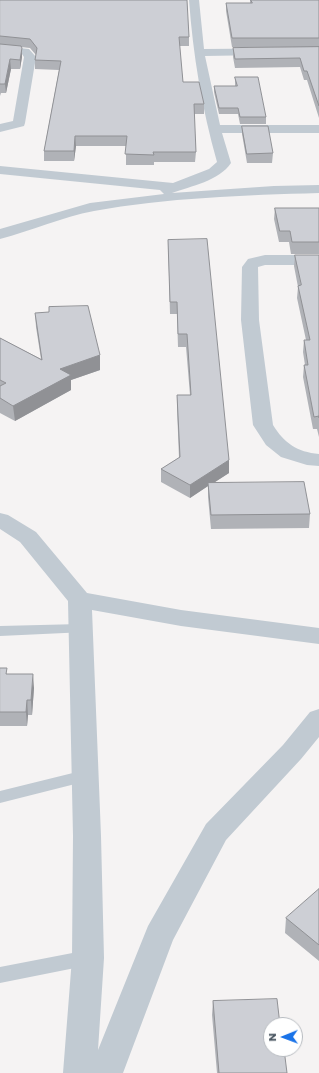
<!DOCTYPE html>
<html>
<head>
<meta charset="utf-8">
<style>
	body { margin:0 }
	#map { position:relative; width:319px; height:1073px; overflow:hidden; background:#f5f3f3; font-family:Poppins,sans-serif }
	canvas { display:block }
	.north { position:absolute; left:263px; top:1017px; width:40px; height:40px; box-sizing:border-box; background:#fff; border:1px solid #b7bbc0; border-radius:50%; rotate:269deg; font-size:11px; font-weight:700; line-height:16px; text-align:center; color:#4a5661 }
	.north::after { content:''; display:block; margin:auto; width:14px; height:18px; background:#1a73e8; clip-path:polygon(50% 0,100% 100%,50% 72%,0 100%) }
</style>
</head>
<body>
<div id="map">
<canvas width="319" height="1073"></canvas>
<div class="north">N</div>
</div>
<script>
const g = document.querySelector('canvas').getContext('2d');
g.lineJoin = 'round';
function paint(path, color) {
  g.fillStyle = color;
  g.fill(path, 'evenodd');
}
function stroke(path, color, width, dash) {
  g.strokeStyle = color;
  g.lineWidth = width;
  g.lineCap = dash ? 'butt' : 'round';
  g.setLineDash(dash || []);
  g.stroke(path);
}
paint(new Path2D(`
	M 81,624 L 86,626 L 88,629 L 86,632 L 0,636 L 0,626 Z
	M 85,770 L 91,772 L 93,776 L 91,780 L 0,803 L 0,791 Z
	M 88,950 L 95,952 L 97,958 L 95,964 L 0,983 L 0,967 Z`), '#c1cad2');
paint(new Path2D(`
	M 189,0 L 199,0 L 204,49 L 319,48 L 319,54 L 205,56 L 220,125 L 319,125 L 319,133 L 222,133 L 231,163 C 219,181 191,186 172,193 L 274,186 L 319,185 L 319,193 C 246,195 165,198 94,211 C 62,217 31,231 0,239 L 0,229 L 90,203 L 164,194 L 160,190 L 0,174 L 0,166 L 173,183 L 209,169 L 217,162 C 202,109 193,55 189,0 Z
	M 0,46 L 29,49 L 36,57 L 25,123 L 24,126 L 0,132 L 0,124 L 13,121 L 24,57 L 22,54 L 0,52 Z
	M 265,255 L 319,255 L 319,265 L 265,265 L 258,267 L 259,320 L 273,425 C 284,443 297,452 319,454 L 319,466 L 307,465 L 281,457 L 266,445 L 253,425 L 241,320 L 242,267 L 248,259 Z
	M 0,513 L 8,515 L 36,532 L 87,593 L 181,610 L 319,628 L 319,644 L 181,626 L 92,610 L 101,836 L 104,958 L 98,1050 L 148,926 L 206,824 L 283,745 L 310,712 L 319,709 L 319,737 L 301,759 L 226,840 L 173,940 L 123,1073 L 63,1073 L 72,958 L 73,836 L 68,601 L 20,542 L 0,529 Z`), '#c1cad2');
paint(new Path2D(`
	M 0,0 L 189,37 L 189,46 L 179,46 L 183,82 L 204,104 L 204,114 L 194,114 L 196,152 L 195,162 L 154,162 L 154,165 L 126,165 L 126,146 L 76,146 L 74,161 L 44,161 L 44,151 L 59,70 L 35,69 L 35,60 L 36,55 L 30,48 L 21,47 L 22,48 L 22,57 L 20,69 L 11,69 L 6,93 L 1,93 L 0,96 Z
	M 250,0 L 319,0 L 319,47 L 232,47 L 226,11 L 226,3 L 250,3 Z
	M 319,47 L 319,118 L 307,80 L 304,80 L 300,67 L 235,68 L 233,57 L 233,48 Z
	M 235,77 L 266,117 L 266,124 L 240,124 L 238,114 L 219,114 L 214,92 L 214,86 L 235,86 Z
	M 242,126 L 273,153 L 272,163 L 247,163 L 242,134 Z
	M 275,208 L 319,208 L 319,254 L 291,254 L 289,242 L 279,242 L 274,219 Z
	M 168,240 L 229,460 L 229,473 L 213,483 L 310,514 L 309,528 L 211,529 L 208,497 L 208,486 L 190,498 L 161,482 L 161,469 L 179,458 L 177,408 L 177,395 L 190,395 L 186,347 L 178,347 L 177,314 L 170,314 Z
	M 295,255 L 319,255 L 319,437 L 317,429 L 313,429 L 303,377 L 304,365 L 305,365 L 303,352 L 304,340 L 306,340 L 297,298 L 298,287 L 294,266 Z
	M 35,313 L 100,355 L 100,370 L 71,380 L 71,390 L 15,421 L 0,413 L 0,338 L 41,359 L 36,327 Z
	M 0,668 L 7,674 L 34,688 L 32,715 L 28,715 L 27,726 L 0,726 Z
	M 319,889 L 319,961 L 285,933 L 286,918 Z
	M 213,1001 L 287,1073 L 217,1073 L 212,1015 Z`), '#b0b2b7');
paint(new Path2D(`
	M 22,48 L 22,57 L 20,69 L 20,60 Z
	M 10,59 L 11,69 L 6,93 L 5,84 Z
	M 75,136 L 76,146 L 74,161 L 74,151 Z
	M 100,355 L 100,370 L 71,380 L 71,390 L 15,421 L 13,406 L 60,369 Z
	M 229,460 L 229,473 L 209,486 L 208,483 L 208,486 L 190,498 L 190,485 Z
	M 33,674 L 34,688 L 32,715 L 31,700 Z
	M 27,700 L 28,715 L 27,726 L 26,712 Z`), '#909195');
const building = new Path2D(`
	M 0,0 L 187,0 L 189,37 L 179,37 L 183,82 L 199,82 L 204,104 L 194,104 L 196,152 L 153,152 L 154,155 L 125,154 L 127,136 L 75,136 L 74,151 L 44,151 L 61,61 L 35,60 L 37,48 L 30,39 L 0,36 Z
	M 251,0 L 319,0 L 319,38 L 232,38 L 226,3 L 252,3 Z
	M 0,44 L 21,46 L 22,48 L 20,60 L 10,59 L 5,84 L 0,84 Z
	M 319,47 L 319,106 L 307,71 L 304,71 L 300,58 L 235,59 L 233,48 Z
	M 235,77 L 258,77 L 266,117 L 240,117 L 238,108 L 219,108 L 214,86 L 237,86 Z
	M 242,126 L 268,126 L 273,153 L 247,154 Z
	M 275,208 L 319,208 L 319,242 L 292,242 L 290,231 L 280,231 Z
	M 207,239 L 229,460 L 190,485 L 161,469 L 180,457 L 177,395 L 191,395 L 187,334 L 178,334 L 177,302 L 170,302 L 168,240 Z
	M 295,255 L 319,255 L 319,418 L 319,416 L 314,417 L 304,365 L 308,365 L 304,340 L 310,340 L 298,286 L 301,285 Z
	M 88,306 L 100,355 L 60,369 L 71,375 L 13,406 L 0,398 L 0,386 L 6,383 L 0,380 L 0,338 L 42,360 L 35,313 L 49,312 L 49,307 Z
	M 304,482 L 310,514 L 211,515 L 208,483 Z
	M 0,668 L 7,668 L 6,674 L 33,674 L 31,700 L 27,700 L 26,712 L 0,712 Z
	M 319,889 L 319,945 L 286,918 Z
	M 277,999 L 280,1025 L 271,1025 L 271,1049 L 284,1049 L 287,1073 L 219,1073 L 213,1001 Z`);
paint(building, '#cdcfd5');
stroke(building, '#909195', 1);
</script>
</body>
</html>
